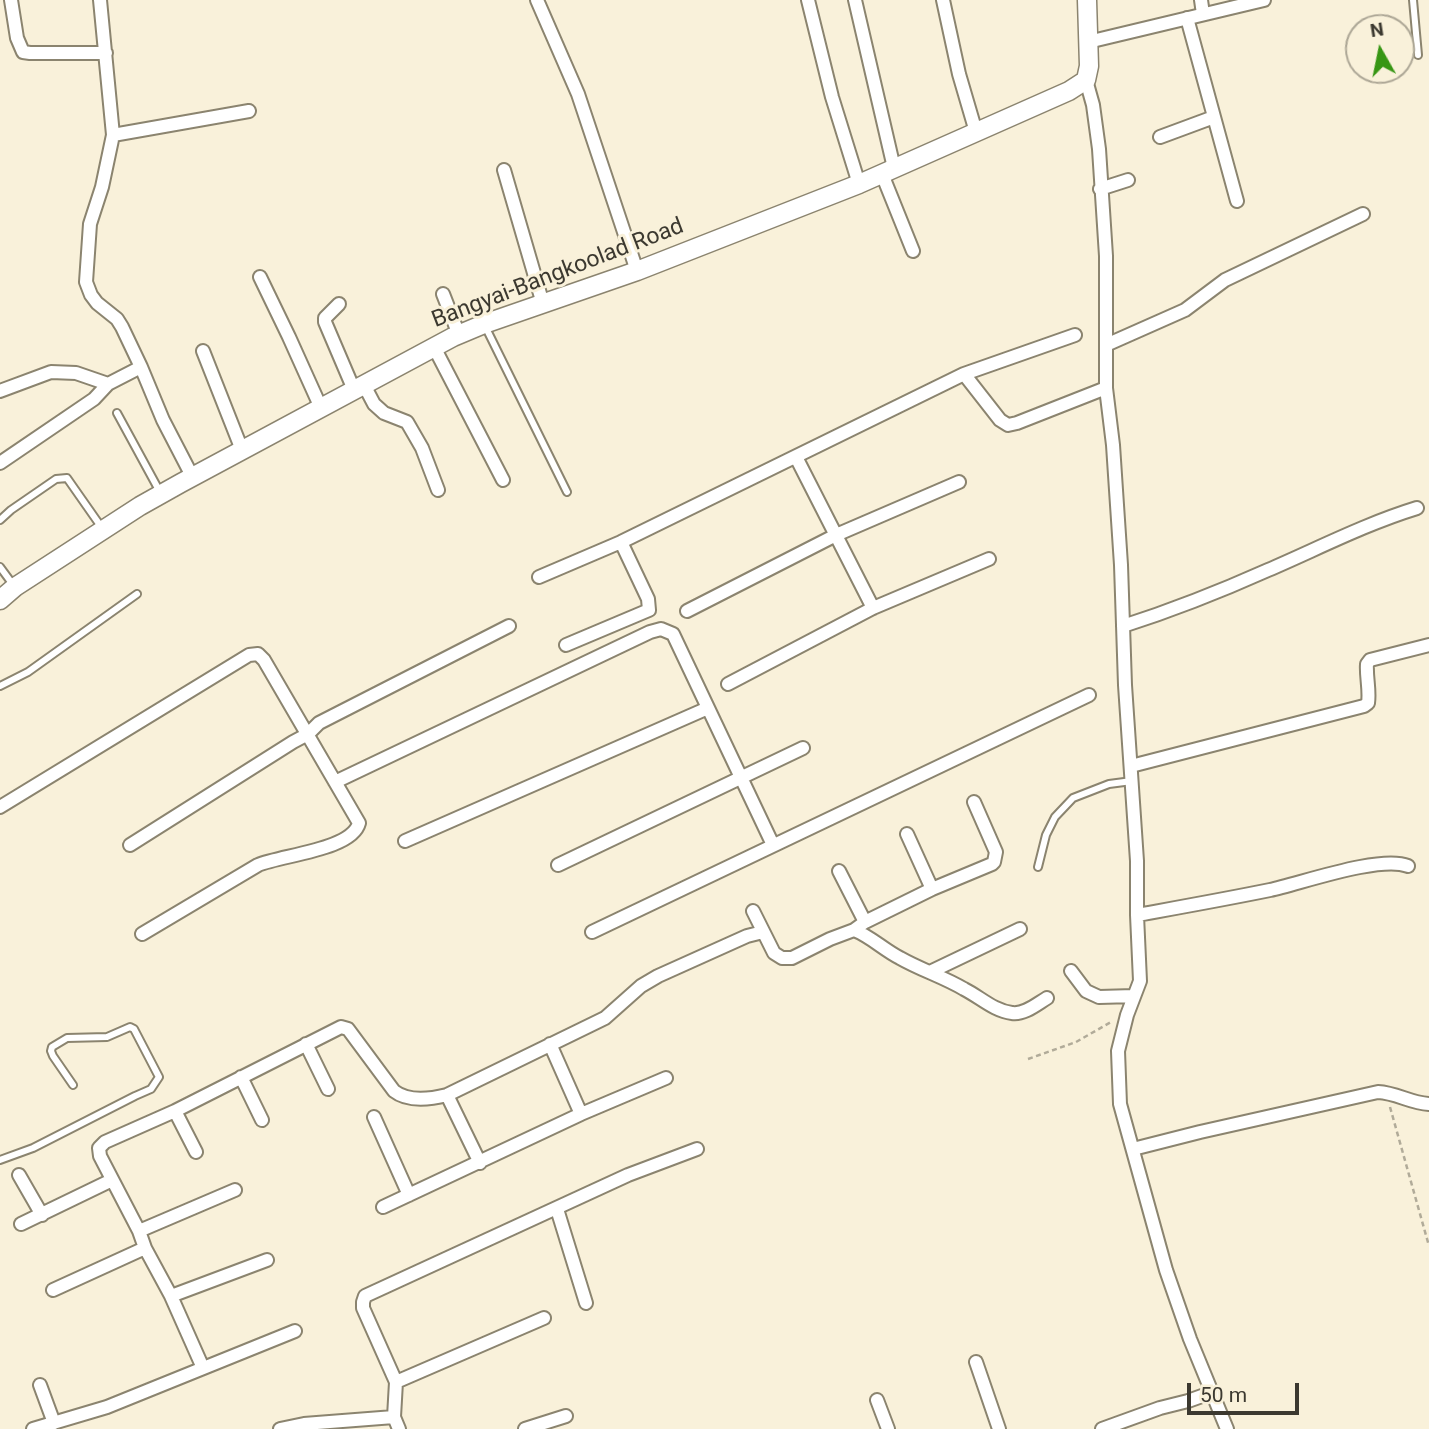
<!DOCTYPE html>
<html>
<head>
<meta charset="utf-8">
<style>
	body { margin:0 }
	#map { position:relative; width:1429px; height:1429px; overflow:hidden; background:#f9f1da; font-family:Roboto,sans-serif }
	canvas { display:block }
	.north { position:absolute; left:1345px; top:14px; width:70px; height:70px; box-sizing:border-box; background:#f9f1da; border:2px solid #ada796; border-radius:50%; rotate:351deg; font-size:19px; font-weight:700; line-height:28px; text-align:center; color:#3c3930 }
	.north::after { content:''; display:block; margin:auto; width:24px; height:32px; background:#379614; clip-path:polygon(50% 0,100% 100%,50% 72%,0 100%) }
	.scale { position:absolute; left:1187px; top:1383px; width:112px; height:32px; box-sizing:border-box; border:4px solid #3c3930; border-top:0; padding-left:9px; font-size:21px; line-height:24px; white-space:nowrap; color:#3c3930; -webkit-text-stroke:5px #f9f1da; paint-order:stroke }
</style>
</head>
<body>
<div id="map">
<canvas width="1429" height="1429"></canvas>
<div class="north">N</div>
<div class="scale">50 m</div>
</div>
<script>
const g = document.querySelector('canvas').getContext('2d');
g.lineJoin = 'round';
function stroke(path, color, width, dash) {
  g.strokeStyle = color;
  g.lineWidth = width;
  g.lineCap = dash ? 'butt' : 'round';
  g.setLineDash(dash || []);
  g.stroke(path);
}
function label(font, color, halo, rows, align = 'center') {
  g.font = font + ' Roboto,sans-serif';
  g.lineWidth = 6;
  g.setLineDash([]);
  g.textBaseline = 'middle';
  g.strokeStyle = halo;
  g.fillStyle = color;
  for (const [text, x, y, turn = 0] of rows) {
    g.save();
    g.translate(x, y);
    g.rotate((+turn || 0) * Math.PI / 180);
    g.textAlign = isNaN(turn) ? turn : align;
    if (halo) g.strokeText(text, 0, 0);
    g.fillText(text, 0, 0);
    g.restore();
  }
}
const lane = new Path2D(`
	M 1413,0 L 1418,55
	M 485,326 L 567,492
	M 117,413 L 160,492
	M 0,520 L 11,510 L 56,479 L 67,478 L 102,528
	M 0,567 L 14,586
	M 0,686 L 28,672 L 137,594
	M 1038,867 L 1046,835 L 1055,817 L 1073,798 L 1109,784 L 1132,781
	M 0,1160 L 33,1148 L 135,1096 L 151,1089 L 159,1077 L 134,1029 L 130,1027 L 107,1037 L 67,1038 L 52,1047 L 51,1051 L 53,1056 L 73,1085`);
const street = new Path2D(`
	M 11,0 L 17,38 L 23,52 L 30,53 L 106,53
	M 100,0 L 113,135 L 102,187 L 90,224 L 86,282 L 91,295 L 97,303 L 117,319 L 122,327 L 141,367 L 163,420 L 192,476
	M 537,0 L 578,94 L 637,271
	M 808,0 L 832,97 L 859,184
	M 855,0 L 894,168
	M 943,0 L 959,74 L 976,132
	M 1201,0 L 1203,14
	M 1187,18 L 1237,201
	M 1088,42 L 1264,0
	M 1086,80 L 1093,105 L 1099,149 L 1106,256 L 1106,388 L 1113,445 L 1121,565 L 1125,685 L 1137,861 L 1137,915 L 1140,981 L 1127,1015 L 1118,1051 L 1120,1104 L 1166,1270 L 1190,1339 L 1227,1429
	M 113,135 L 249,111
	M 1160,137 L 1214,117
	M 504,170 L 543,304
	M 882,174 L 913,251
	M 1100,189 L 1128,180
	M 260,277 L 289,337 L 321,408
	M 443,294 L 459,335
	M 339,304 L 325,318 L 325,322 L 354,390
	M 1106,345 L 1185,310 L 1225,280 L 1363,214
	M 434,347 L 503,480
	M 203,351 L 242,450
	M 964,374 L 1075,335
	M 364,385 L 374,404 L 384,413 L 407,422 L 422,448 L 438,490
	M 0,391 L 51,372 L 76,373 L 108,384
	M 796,457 L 873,608
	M 0,463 L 94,399 L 108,384 L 141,367
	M 539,577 L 621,542 L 964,374 L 1000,420 L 1008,425 L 1017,423 L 1106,388
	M 687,611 L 836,535 L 959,482
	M 1123,626 C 1173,610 1221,591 1268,570 C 1317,549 1365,524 1417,508
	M 566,645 L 649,610 L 648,599 L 621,542
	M 728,684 L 873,608 L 989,559
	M 1131,766 L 1364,706 L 1368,703 C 1370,690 1366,677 1367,664 L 1370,660 L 1429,645
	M 335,782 L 650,632 L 661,629 L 673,634 L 773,845
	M 0,807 L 249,655 L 258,654 L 264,660 L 359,823 C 352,850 281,855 258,865 L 142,934
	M 907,834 L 932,889
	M 405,841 L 708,708
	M 130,845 L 293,742 L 308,734 L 319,723 L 509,626
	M 558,865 L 803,748
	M 839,871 L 865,922
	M 753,911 L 774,953 L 782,958 L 792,958 L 830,939 L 854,930 C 870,936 884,950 900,958 C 921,970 944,977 964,989 C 980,997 994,1011 1012,1013 C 1024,1015 1037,1004 1047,998
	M 1137,915 C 1181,907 1226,899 1270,890 C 1302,883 1380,855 1408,866
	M 854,930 L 865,922 L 932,889 L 992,864 L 994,862 L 996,852 L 974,802
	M 592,932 L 1089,695
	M 1071,971 L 1086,991 L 1099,997 L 1134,996
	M 930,972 L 1020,929
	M 306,1044 L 328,1089
	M 550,1044 L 581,1114
	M 241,1077 L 262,1120
	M 447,1095 L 480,1163
	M 175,1111 L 196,1152
	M 374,1117 L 409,1195
	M 1133,1149 L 1200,1132 L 1378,1092 C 1397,1093 1410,1103 1429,1104
	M 19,1175 L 42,1215
	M 383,1207 L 581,1114 L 666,1078
	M 557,1209 L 586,1303
	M 21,1224 L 112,1180
	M 139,1231 L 235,1190
	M 53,1290 L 145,1248
	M 171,1296 L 267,1260
	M 976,1362 L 999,1429
	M 203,1368 L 171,1296 L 145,1248 L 139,1231 L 100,1156 L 99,1148 L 105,1142 L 175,1111 L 341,1027 L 348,1029 L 394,1091 C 408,1102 431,1099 447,1095 L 605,1018 L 641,986 L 658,976 L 747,936 L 763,932
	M 396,1382 L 544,1318
	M 40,1385 L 54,1423
	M 877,1400 L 888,1429
	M 33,1429 L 107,1407 L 295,1331
	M 280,1429 L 304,1424 L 394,1417
	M 399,1429 L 394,1417 L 396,1382 L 363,1308 L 363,1302 L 365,1296 L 628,1175 L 697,1149
	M 525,1429 L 566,1416
	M 1102,1429 L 1160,1408 L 1188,1401 L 1213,1392`);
const secondary = new Path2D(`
	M 0,600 L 15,587 L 140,506 L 181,483 L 453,337 L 484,324 L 637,271 L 859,184 L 1069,91 L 1086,80 L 1089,66 L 1087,0`);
stroke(lane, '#8b846f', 10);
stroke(street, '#8b846f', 16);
stroke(secondary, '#8b846f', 21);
stroke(new Path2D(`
	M 1028,1059 L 1076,1042 L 1111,1022
	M 1390,1107 L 1429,1246`), '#b1ab99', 2.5, [5, 3.5]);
stroke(lane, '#fff', 6);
stroke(street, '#fff', 12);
stroke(secondary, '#fff', 18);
label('23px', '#3c3930', '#f9f1da', [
	["Bangyai-Bangkoolad Road",558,274,-21]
]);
</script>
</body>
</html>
